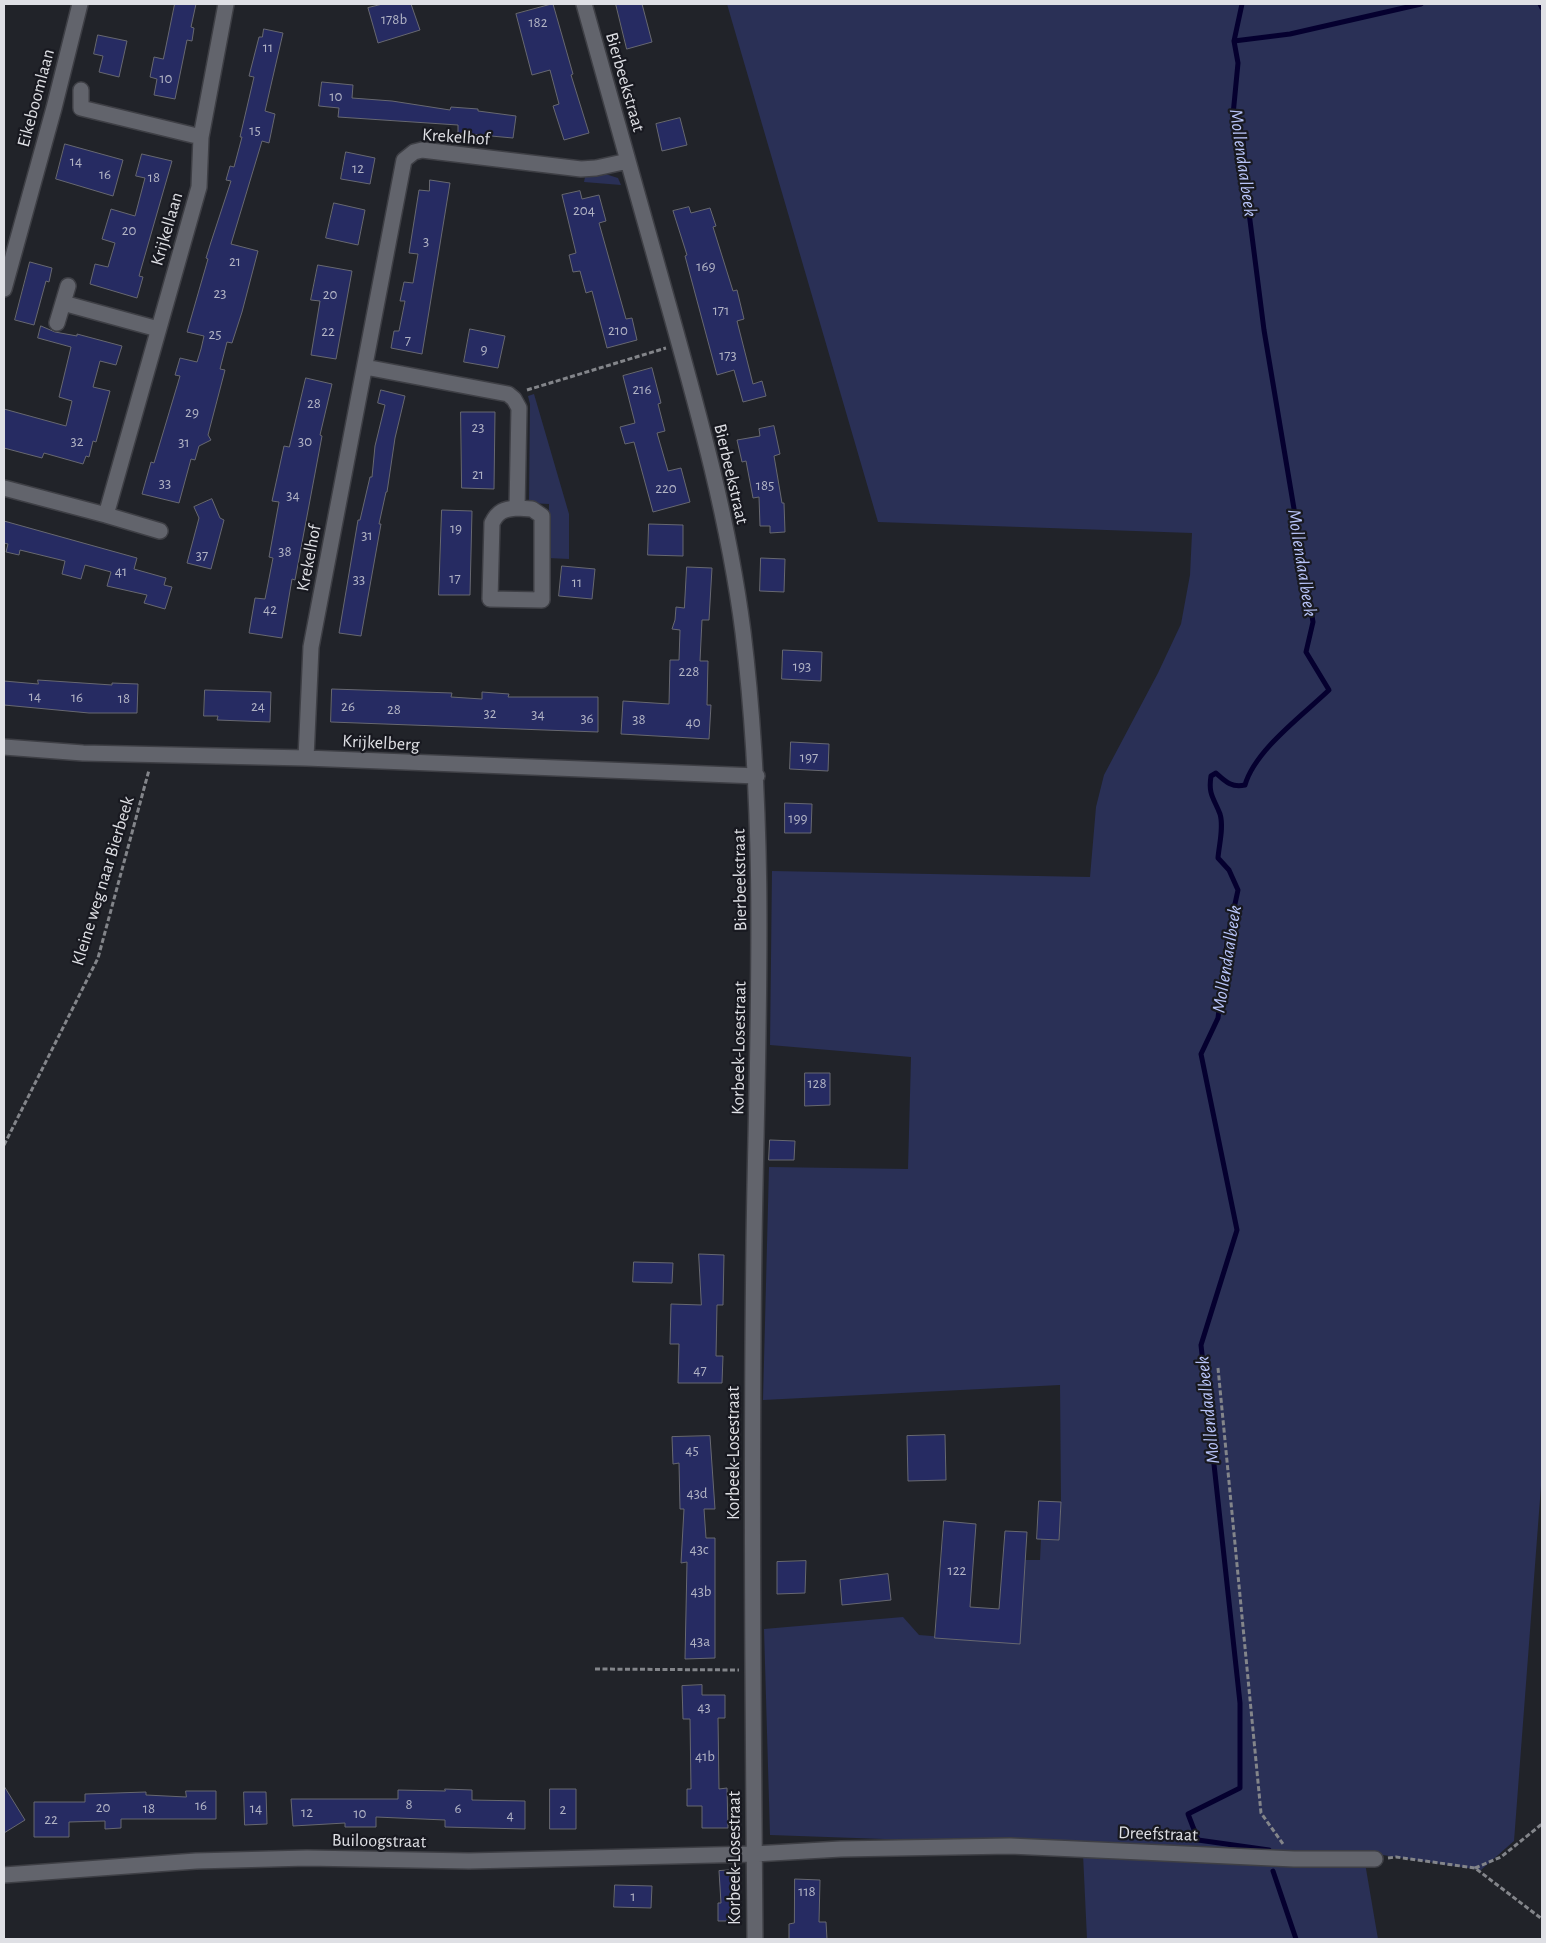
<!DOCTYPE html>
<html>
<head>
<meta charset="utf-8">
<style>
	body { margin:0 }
	#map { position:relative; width:1546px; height:1943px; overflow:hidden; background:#212329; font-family:"Alegreya Sans",sans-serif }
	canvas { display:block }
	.frame { position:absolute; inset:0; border:5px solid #dfe0e5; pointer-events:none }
</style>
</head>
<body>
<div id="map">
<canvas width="1546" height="1943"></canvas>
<div class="frame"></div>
</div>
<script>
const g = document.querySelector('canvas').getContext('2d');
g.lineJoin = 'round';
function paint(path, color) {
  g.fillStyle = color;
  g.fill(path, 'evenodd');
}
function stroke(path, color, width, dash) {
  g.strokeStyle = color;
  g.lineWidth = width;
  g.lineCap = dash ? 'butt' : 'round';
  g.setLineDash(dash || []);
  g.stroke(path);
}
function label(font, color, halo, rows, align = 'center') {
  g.font = font + ' "Alegreya Sans",sans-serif';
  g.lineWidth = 4.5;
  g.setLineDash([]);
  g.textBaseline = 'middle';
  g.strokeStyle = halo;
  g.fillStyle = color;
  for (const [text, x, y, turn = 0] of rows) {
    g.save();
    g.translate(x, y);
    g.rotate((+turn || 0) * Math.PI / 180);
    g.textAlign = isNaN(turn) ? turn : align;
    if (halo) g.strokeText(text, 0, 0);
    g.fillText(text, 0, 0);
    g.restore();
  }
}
paint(new Path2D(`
	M 727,4 L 1542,4 L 1542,1473 L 1514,1841 L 1481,1870 L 1376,1854 L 1256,1852 L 770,1835 L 764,1629 L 903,1617 L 919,1635 L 1019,1643 L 1025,1560 L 1040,1560 L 1041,1539 L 1059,1540 L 1061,1502 L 1060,1385 L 763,1400 L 769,1167 L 908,1169 L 911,1057 L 770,1045 L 772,871 L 1090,877 L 1096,807 L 1104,775 L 1158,673 L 1181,624 L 1190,575 L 1192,533 L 878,522 Z
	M 602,173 L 618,178 L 621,185 L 584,182 L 585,177 Z
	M 534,394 L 569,514 L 569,559 L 548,558 L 549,504 L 529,503 L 530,404 L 528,396 Z
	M 1083,1854 L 1365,1863 L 1378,1939 L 1087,1939 Z`), '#2a3056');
stroke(new Path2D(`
	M 1242,4 L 1234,41 L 1238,63 L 1233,115 L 1243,141 L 1247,197 L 1264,330 L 1313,622 L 1306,652 L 1329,690 C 1303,715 1255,750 1245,785 C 1232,788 1226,782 1216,773 L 1211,776 C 1208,795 1214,798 1220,814 C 1224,827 1219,845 1218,858 L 1229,870 L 1238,890 L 1228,936 L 1218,1018 L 1201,1054 L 1237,1230 L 1201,1345 L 1240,1703 L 1240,1788 L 1188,1814 L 1198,1840 L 1269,1850
	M 1540,4 L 1542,8
	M 1234,41 L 1290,34 L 1421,4
	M 1273,1871 L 1296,1939`), '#05002f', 5);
const building = new Path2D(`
	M 175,4 L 196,4 L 191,27 L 194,28 L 192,41 L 187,40 L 175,99 L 154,95 L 157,79 L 150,77 L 154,57 L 163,59 Z
	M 383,4 L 411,4 L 420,30 L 378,43 L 368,8 Z
	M 553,4 L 573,74 L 571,75 L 589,133 L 564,140 L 553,106 L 559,104 L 550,70 L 532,75 L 516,14 Z
	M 616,4 L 642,4 L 652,42 L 627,49 Z
	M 264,29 L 283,33 L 265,111 L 275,114 L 269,143 L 262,141 L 231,244 L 258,251 L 242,312 L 232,343 L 227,342 L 220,369 L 225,370 L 208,435 L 211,440 L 199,446 L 195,460 L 191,459 L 179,503 L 142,494 L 151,462 L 154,463 L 180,376 L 175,375 L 180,358 L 197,362 L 201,349 L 204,336 L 187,332 L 208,259 L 206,258 L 211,242 L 231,181 L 226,180 L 230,166 L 234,167 L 242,137 L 240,137 L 254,77 L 249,76 L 259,37 L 262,37 Z
	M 98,35 L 127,41 L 119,77 L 99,72 L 103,56 L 94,54 Z
	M 322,82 L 353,85 L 352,98 L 392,101 L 450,110 L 451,107 L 478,109 L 478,111 L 516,116 L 513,138 L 458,133 L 458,125 L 338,117 L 339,108 L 319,106 Z
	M 680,118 L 687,145 L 662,151 L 656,124 Z
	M 65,144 L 123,160 L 113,196 L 56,179 Z
	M 346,152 L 375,158 L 370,184 L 341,179 Z
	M 142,154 L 172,161 L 139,276 L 143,277 L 137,298 L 90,284 L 95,264 L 108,267 L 115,243 L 102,239 L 111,209 L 135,216 L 145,178 L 136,176 Z
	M 430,180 L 450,183 L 422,354 L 391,348 L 394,331 L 399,331 L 405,301 L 400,301 L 404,282 L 413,283 L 418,254 L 409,253 L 419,190 L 429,191 Z
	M 580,191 L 582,199 L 599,195 L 606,221 L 599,223 L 626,319 L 632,318 L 637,340 L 607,348 L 592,291 L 586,293 L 580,271 L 573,272 L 569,255 L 576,253 L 562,195 Z
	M 334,203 L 365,210 L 358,245 L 326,238 Z
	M 689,207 L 691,213 L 710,208 L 716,226 L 713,227 L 733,291 L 737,290 L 744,319 L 737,321 L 753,384 L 762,381 L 766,396 L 743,402 L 734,370 L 717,375 L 685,256 L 687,255 L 673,211 Z
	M 30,262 L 52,268 L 49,282 L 46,281 L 34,325 L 15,320 Z
	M 318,265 L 352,271 L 336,359 L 311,355 L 320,301 L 311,300 Z
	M 41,326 L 55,332 L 77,336 L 77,334 L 122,346 L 116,365 L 100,361 L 93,387 L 110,391 L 96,442 L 93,441 L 89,457 L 86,456 L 83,464 L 44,453 L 42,458 L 4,448 L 4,409 L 66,426 L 72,401 L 59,397 L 71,347 L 38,338 Z
	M 470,329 L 505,336 L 498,368 L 464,362 Z
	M 652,368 L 661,403 L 658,404 L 665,431 L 657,433 L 668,471 L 681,468 L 690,502 L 653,512 L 634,442 L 625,444 L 620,427 L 635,423 L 623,376 Z
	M 306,378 L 332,384 L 320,435 L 322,436 L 295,580 L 292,579 L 282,638 L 249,633 L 255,598 L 265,599 L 273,558 L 269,557 L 279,502 L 272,501 L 284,446 L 289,447 Z
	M 381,390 L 405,396 L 395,438 L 387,492 L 386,492 L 379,524 L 381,524 L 361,636 L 339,633 L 358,520 L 360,520 L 370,477 L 372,477 L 375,446 L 385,405 L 378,403 Z
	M 461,412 L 495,412 L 494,489 L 462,488 Z
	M 774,426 L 780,454 L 774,456 L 782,503 L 784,503 L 785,532 L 770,533 L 770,526 L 760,526 L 759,497 L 753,498 L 746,461 L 742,462 L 737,440 L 760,436 L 759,429 Z
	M 212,499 L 220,518 L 224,520 L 211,569 L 187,563 L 199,518 L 194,507 Z
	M 442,510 L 472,511 L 470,595 L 439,595 Z
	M 4,521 L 137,558 L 134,569 L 166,578 L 164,585 L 172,587 L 165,609 L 144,603 L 147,595 L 107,586 L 111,572 L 85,565 L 81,579 L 62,574 L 65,561 L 20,550 L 19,555 L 6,552 L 8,544 L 4,543 Z
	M 649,524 L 683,525 L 683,556 L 648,555 Z
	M 761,558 L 785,559 L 784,592 L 760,591 Z
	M 562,566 L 595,569 L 592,599 L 559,596 Z
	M 687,567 L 712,568 L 709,620 L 702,620 L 700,661 L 708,661 L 707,705 L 711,705 L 709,739 L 621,734 L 623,701 L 669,704 L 670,660 L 679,660 L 680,630 L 672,629 L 675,620 L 676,607 L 684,608 Z
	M 783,650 L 822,652 L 821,681 L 782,679 Z
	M 38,680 L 112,685 L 112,683 L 138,684 L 137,713 L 89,713 L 4,705 L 4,681 L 38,684 Z
	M 332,689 L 452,693 L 451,697 L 482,699 L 482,692 L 509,694 L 508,697 L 598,697 L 598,732 L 331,722 Z
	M 205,690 L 271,692 L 270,722 L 217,720 L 218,716 L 204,716 Z
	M 791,742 L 829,744 L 828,771 L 790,769 Z
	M 785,803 L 812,804 L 811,833 L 785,833 Z
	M 805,1073 L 830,1073 L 830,1105 L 805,1106 Z
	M 770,1140 L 795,1141 L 794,1160 L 769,1160 Z
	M 699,1254 L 724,1255 L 723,1305 L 717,1305 L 716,1356 L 723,1356 L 722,1383 L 678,1383 L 679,1344 L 670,1344 L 671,1304 L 701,1305 Z
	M 634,1262 L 673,1263 L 672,1283 L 633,1282 Z
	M 945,1435 L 946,1480 L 908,1481 L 907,1436 Z
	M 710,1436 L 715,1509 L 704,1509 L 706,1538 L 715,1538 L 715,1658 L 685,1659 L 687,1562 L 681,1563 L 684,1509 L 680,1509 L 679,1463 L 673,1464 L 672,1437 Z
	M 1039,1501 L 1061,1502 L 1059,1540 L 1037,1539 Z
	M 944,1521 L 976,1524 L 970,1607 L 999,1609 L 1005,1531 L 1027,1532 L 1020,1644 L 935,1638 Z
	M 806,1561 L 805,1593 L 777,1594 L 777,1562 Z
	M 888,1574 L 891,1600 L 842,1605 L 840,1580 Z
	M 702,1685 L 702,1695 L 725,1695 L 725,1718 L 718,1718 L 719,1789 L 727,1788 L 728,1828 L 702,1828 L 702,1806 L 687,1806 L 687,1789 L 691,1789 L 690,1719 L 683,1719 L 682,1686 Z
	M 4,1786 L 25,1820 L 4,1833 Z
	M 445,1789 L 472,1790 L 472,1800 L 525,1801 L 525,1829 L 445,1827 L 445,1820 L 376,1817 L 376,1827 L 345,1827 L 345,1823 L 293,1826 L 291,1799 L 398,1799 L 398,1790 L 445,1791 Z
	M 550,1789 L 576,1789 L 576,1829 L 550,1829 Z
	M 186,1791 L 216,1791 L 216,1819 L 121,1819 L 121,1828 L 105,1829 L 105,1821 L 69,1822 L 69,1837 L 34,1837 L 34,1802 L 85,1802 L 85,1794 L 146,1792 L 146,1795 L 186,1797 Z
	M 244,1792 L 266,1792 L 267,1824 L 245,1825 Z
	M 735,1870 L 739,1921 L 718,1921 L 718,1903 L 721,1903 L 719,1871 Z
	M 795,1879 L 820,1880 L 819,1922 L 826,1922 L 827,1939 L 789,1939 L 789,1924 L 794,1923 Z
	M 615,1885 L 652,1886 L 651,1908 L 614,1907 Z`);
paint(building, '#262b62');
stroke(building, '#676870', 1);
const minor = new Path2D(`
	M 584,4 C 612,105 640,206 669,307 C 699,414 729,522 743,632 C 768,835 757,1038 754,1241 C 751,1474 753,1707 755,1939
	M 81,90 L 81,108 L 201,137
	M 4,289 L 54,108 L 80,4
	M 63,303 L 158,329
	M 57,323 L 68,286
	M 365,367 L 508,394 L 514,399 L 519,408 L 517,508
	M 4,488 L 106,515 L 160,531
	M 517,508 L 532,509 L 542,516 L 542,600 L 490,599 L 492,523 C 498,511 504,509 517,508 Z
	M 106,515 L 199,187 L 201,137 L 226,4
	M 4,747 L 83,753 L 306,758 L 757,776
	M 306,758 L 311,647 L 404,160 L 414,152 L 422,150 L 581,169 L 596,168 L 628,161
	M 4,1875 L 196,1861 L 307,1858 L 469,1861 L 754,1854 L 841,1849 L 1010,1846 L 1294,1859 L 1375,1859`);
stroke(minor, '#3e3f45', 18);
stroke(new Path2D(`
	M 527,390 L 666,348
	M 4,1145 L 98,958 L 149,770
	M 1218,1368 L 1261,1813 L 1283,1844
	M 595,1669 L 739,1670
	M 1388,1858 L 1396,1857 L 1475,1868 L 1542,1919
	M 1475,1868 L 1501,1857 L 1542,1824`), '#83858a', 3, [5, 2.5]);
stroke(minor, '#62646c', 15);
label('15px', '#b1b3c4', null, [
	["178b",394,19],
	["182",538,22],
	["11",268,47],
	["10",166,78],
	["10",336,96],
	["15",255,130],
	["14",76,161],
	["12",358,168],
	["16",105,174],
	["18",154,177],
	["204",584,210],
	["20",129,230],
	["3",426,241],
	["21",235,261],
	["169",706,266],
	["23",220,293],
	["20",330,294],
	["171",721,310],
	["210",618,330],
	["22",328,331],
	["25",215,334],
	["7",408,340],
	["9",484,349],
	["173",728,355],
	["216",642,389],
	["28",314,403],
	["29",192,412],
	["23",478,427],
	["32",77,441],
	["30",305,441],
	["31",184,442],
	["21",478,474],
	["33",165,483],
	["185",765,485],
	["220",666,488],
	["34",293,495],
	["19",456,528],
	["31",367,535],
	["38",285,551],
	["37",202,555],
	["41",121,571],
	["17",455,578],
	["33",359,579],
	["11",577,582],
	["42",270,609],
	["193",802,666],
	["228",689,671],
	["14",35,696],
	["16",77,697],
	["18",124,698],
	["24",258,706],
	["26",348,706],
	["28",394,709],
	["32",490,713],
	["34",538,714],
	["36",587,718],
	["38",639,719],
	["40",693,722],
	["197",809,757],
	["199",798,818],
	["128",817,1083],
	["47",700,1370],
	["45",692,1450],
	["43d",697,1493],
	["43c",699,1549],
	["122",957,1570],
	["43b",701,1591],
	["43a",700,1641],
	["43",704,1707],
	["41b",705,1756],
	["8",409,1804],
	["16",201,1805],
	["20",103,1807],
	["18",149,1808],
	["14",256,1808],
	["6",458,1808],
	["2",563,1809],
	["12",307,1812],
	["10",360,1813],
	["4",510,1815],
	["22",51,1819],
	["118",807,1891],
	["1",633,1896]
]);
label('18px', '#dfe0e5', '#181920', [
	["Bierbeekstraat",625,82,74],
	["Eikeboomlaan",36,98,-75],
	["Krekelhof",456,137,4],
	["Krijkellaan",167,229,-74],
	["Bierbeekstraat",731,474,77],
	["Krekelhof",309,558,-79],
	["Krijkelberg",381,743,3],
	["Bierbeekstraat",740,880,-91],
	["Kleine weg naar Bierbeek",103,881,-73],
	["Korbeek-Losestraat",739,1048,-89],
	["Korbeek-Losestraat",734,1453,-90],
	["Dreefstraat",1158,1834,2],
	["Builoogstraat",379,1841,1],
	["Korbeek-Losestraat",735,1858,-90]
]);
label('italic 19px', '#b9c5fa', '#181920', [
	["Mollendaalbeek",1243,163,82],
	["Mollendaalbeek",1302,563,81],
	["Mollendaalbeek",1227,959,-81],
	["Mollendaalbeek",1208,1410,-96]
]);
</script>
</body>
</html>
